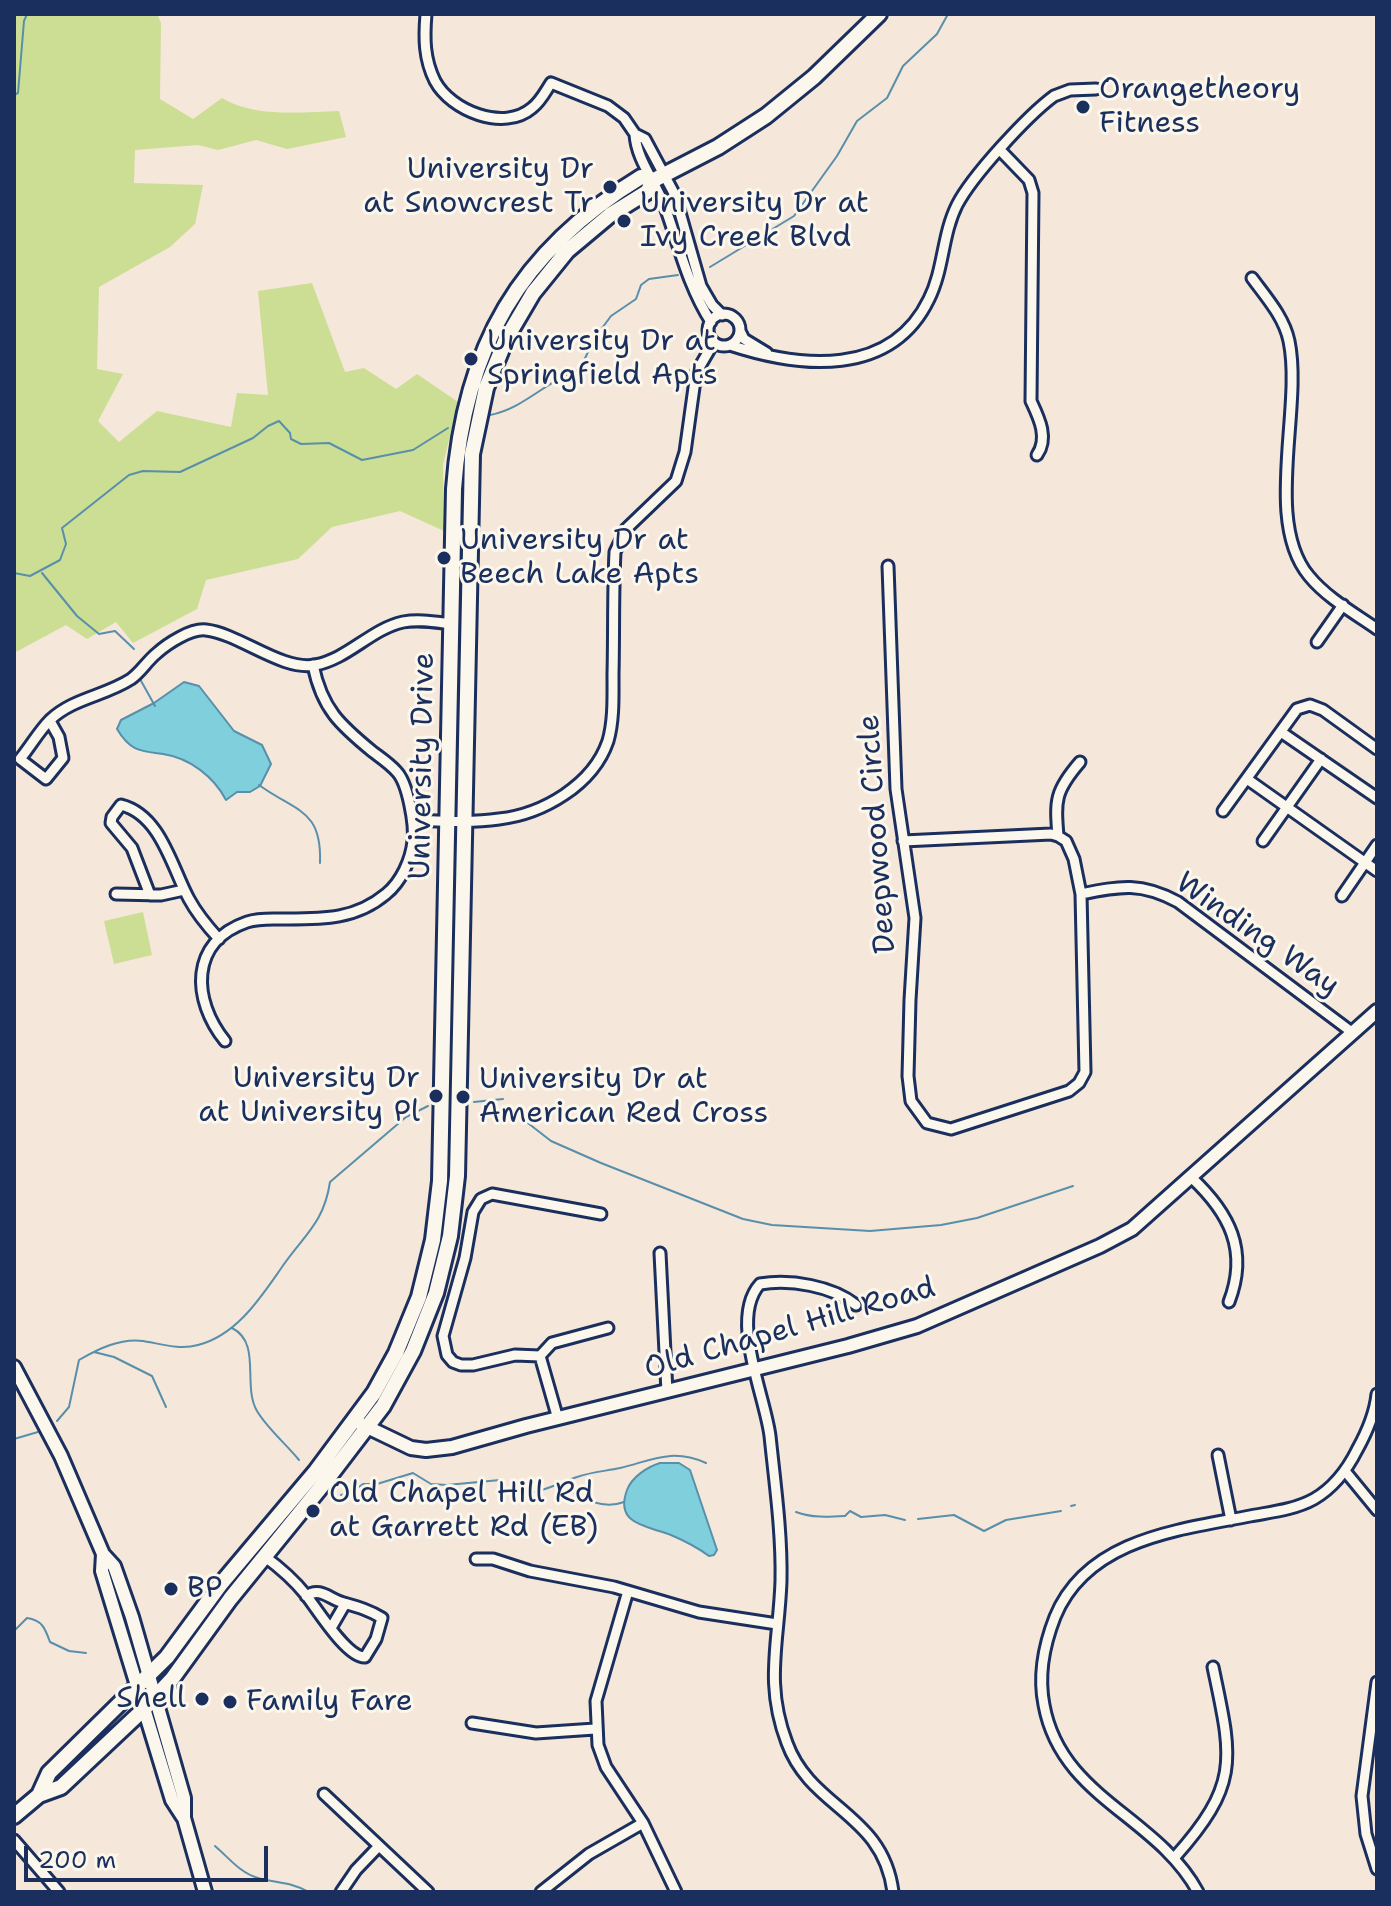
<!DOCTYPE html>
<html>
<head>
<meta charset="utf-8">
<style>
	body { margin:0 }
	#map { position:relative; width:1391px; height:1906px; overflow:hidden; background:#f5e7da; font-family:"Shantell Sans",sans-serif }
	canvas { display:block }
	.frame { position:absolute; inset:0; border:16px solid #1b2f5e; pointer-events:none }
	.scale { position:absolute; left:24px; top:1846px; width:244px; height:36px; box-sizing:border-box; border:4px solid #1b2f5e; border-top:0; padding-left:10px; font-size:24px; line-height:28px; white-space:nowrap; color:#1b2f5e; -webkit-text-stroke:6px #fbf7ec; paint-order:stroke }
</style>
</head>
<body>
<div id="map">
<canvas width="1391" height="1906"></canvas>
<div class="frame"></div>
<div class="scale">200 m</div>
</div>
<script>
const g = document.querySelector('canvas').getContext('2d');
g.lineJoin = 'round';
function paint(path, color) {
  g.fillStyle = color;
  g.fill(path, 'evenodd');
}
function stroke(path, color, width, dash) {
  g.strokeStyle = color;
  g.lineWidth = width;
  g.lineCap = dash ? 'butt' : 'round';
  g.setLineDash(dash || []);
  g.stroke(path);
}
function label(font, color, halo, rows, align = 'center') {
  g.font = font + ' "Shantell Sans",sans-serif';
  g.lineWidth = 6;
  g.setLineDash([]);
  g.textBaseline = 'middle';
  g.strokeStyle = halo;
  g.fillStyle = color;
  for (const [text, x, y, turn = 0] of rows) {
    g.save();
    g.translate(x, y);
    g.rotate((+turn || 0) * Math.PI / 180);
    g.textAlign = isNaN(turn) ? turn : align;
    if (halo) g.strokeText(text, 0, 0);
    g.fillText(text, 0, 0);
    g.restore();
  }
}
paint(new Path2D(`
	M 14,14 L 157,14 L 161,23 L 160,99 L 193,119 L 222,98 C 254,118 302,112 339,111 L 346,137 L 287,149 L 256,140 L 218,150 L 198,145 L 135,150 L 134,183 L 203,185 L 195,224 L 170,247 L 99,287 L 97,369 L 123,374 L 98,421 L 119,442 L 157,411 L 231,427 L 237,393 L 268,395 L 258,291 L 312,283 L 345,372 L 364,368 L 396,389 L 417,374 L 458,402 L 443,465 L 444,531 L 400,511 L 332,527 L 298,559 L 206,580 L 197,609 L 133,643 L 116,622 L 87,639 L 66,625 L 14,653 Z
	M 143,912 L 152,955 L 114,964 L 104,921 Z`), '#ccde93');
const water = new Path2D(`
	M 184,682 L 199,686 L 234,731 L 262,745 L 271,764 L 260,786 L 250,792 L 237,792 L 226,800 C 214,777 190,758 163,754 C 140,751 130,751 117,729 L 121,720 L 154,703 Z
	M 660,1463 L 679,1463 L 690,1470 L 717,1550 L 714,1555 L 709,1556 C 697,1547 685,1541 671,1535 C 648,1526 614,1525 627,1490 C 632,1477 647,1467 660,1463 Z`);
paint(water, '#80cfdc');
stroke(water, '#588faa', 2);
stroke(new Path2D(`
	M 14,95 L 18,93 L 24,21 L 27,14
	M 710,267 L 794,216 L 837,156 L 857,121 L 887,98 L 903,66 L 937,34 L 948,14
	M 490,415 C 525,408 547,380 580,369 L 594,339 L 611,316 L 636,299 L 641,285 L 649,279 L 678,275
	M 14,573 L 30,576 L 60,560 L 66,544 L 62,528 L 129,475 L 143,471 L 180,472 L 253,438 L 268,426 L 279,421 L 290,433 L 291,439 L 301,444 L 329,443 L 362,460 L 413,450 L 448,428
	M 42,573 L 77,616 L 99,634 L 115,631 L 134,649
	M 140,679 L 155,706
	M 259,785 C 296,812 322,809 320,863
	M 474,1102 L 503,1099
	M 524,1120 L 551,1141 L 601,1163 L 743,1219 L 772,1225 L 870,1231 L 941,1225 L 977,1218 L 1073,1186
	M 232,1328 C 262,1343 242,1385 257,1411 C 267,1428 286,1444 299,1460
	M 94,1352 L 114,1357 L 152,1376 L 166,1407
	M 57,1421 L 69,1407 L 79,1360 C 98,1349 120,1338 143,1341 C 162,1344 179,1350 198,1345 C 237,1335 261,1297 282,1267 C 304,1235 324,1223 330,1182 L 406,1117 L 428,1106
	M 14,1439 L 38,1432
	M 559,1485 C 579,1496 600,1511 624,1502
	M 341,1495 L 350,1493 L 363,1484 L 377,1484 L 413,1473 L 431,1484 L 447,1485 L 500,1480 L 506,1489 C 533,1500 551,1485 577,1477 C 591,1472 606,1471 620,1468 C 653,1460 672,1448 706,1463
	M 1071,1506 L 1075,1505
	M 796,1512 C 812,1518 828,1517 845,1516 L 850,1511 L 861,1517 L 885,1515 L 905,1520
	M 918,1519 L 954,1515 L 984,1531 L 1006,1520 L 1061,1511
	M 14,1631 L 27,1618 C 42,1620 45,1628 50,1642 L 69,1651 L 86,1653
	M 215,1846 C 228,1857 240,1873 258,1878 C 275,1883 292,1882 309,1892`), '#588faa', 2);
const minor = new Path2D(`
	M 426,14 C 424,38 424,59 435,81 C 451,111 504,132 532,108 C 541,101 545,92 551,83 L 608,106 L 624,118 L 635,134 L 645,139 L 675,195 L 701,286 L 712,305 L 722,315
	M 635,134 C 636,159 656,183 665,207 C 679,246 688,286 711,322
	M 1000,150 L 1029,180 L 1033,193 L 1031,401 C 1039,418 1049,438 1037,455
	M 1252,278 C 1266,297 1284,317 1289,341 C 1303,408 1263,521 1309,576 C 1327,598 1354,613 1377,629
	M708 330a16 16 0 1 1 32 0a16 16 0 1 1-32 0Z
	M 740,331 L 744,339 L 767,353
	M 730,345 C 800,368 891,378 929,299 C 944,269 942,235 957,205 C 972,176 1027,116 1054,96 L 1070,90 L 1096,89
	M 888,566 L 896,789 L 915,918 L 910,1000 L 908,1076 L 911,1101 L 927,1123 L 951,1129 L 1069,1091 L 1079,1083 L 1085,1072 L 1081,894 L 1074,859 L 1066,841 L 1058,836 C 1055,800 1055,791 1080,762
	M 1317,642 L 1343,605
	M 50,721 L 59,737 L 63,758 L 46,779 L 20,759 C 30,747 39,731 50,720 C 73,698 105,696 131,679 C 141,672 147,661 157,653 C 167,644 191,628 206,630 C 240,634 281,671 315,665 C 348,659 371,629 403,622 C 419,619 435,622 452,624
	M 1281,732 L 1377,798
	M 1247,779 L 1377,871
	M 1223,811 L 1297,709 L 1310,705 L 1323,710 L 1377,749
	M 414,820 C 442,821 471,823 499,819 C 543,814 593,785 608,741 C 614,720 613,696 613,674 C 614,633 613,592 615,552 L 626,529 L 676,481 L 685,452 L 696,373 L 714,342
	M 903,841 L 1051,834 L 1058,836
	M 1263,841 L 1321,759
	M 116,894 L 161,895 L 184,890
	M 1081,894 C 1121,886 1141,882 1178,902 L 1353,1033
	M 150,895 L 132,848 L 111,823 L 112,817 L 121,805 C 161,815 172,868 189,899 C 197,914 208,927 219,939
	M 1342,896 L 1377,845
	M 225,1041 C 192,1000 189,942 247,922 C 259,918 270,919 283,919 C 322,919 355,920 386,894 C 401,882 411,860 413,841 C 415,825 408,784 397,772 C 390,764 381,758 373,752 C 340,725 322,709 313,665
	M 1192,1178 C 1229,1213 1249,1250 1229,1302
	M 660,1253 L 667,1392
	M 856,1305 C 832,1286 791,1279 760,1284 C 729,1318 765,1395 770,1436 C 775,1484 782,1533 781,1581 C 779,1642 764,1683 787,1743 C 811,1809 883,1813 893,1892
	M 540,1356 L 552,1343 L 608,1328
	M 558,1419 L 540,1356 L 515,1355 L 473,1365 L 461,1365 L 453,1362 L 447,1355 L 443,1336 L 465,1258 L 473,1212 L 481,1199 L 492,1194 L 601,1214
	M 1218,1455 L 1231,1520
	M 1345,1471 L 1377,1510
	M 264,1556 C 279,1567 294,1580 306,1595 C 317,1609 347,1658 365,1657 L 376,1639 L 382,1618 C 369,1610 358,1607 344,1603 C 330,1600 321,1586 306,1596
	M 476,1559 L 493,1559 L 530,1571 L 614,1587 L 699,1612 L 777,1624
	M 628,1591 L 596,1701 L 598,1745 L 606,1767 L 643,1823 L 676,1892
	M 331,1628 L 345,1604
	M 1377,1682 L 1362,1796 L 1366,1834 L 1377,1869
	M 472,1723 L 536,1733 L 595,1729
	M 324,1794 L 428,1892
	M 14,1840 L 59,1892
	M 1175,1857 C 1241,1783 1232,1758 1213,1667
	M 341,1892 L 356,1870 L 378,1847
	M 541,1892 L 589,1854 L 643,1823
	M 1198,1892 C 1156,1815 1061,1798 1044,1705 C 1038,1675 1044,1645 1055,1617 C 1087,1539 1178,1530 1250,1516 C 1271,1512 1294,1510 1314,1499 C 1333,1488 1347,1470 1357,1450 C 1367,1432 1375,1414 1377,1394`);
const tertiary = new Path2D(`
	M 14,1367 L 61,1456 L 103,1554 L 114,1566 L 132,1617 L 184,1798 L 184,1818 L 205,1892
	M 361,1424 L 411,1448 L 426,1450 L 452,1447 L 526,1426 L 848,1346 L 917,1326 L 1100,1246 L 1132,1229 L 1377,1011
	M 103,1554 L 102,1571 L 172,1800 L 183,1817`);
const secondary = new Path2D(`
	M 39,1795 L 49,1773 L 167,1657 L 220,1585 L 316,1471 L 374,1393 L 396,1353 L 419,1297 L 433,1240 L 440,1181 L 454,489 C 464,348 519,251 641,177 L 654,180
	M 14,1816 L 39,1795 L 61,1787 L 144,1709 L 172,1679 L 230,1599 L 325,1482 L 383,1406 L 413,1351 L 436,1293 L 450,1236 L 457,1176 L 472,454 L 486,388 L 506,339 L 533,293 L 567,251 L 610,215 L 647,192 L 654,180 L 718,147 L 766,116 L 814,77 L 879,14`);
stroke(minor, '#1b2f5e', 15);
stroke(tertiary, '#1b2f5e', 18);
stroke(secondary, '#1b2f5e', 20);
stroke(minor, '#fbf7ec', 9);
stroke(tertiary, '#fbf7ec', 12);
stroke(secondary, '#fbf7ec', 14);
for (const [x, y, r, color] of [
	[1083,107,8,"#1b2f5e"],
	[610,187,8,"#1b2f5e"],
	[624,221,8,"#1b2f5e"],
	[471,359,8,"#1b2f5e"],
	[444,558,8,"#1b2f5e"],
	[436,1096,8,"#1b2f5e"],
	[463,1097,8,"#1b2f5e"],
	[313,1511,8,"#1b2f5e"],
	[171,1589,8,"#1b2f5e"],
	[202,1699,8,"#1b2f5e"],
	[230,1702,8,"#1b2f5e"]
]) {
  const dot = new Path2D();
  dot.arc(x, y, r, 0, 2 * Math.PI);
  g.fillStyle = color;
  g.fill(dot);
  stroke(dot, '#fbf7ec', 3);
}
label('30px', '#1b2f5e', '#fbf7ec', [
	["Orangetheory",1099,90],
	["Fitness",1099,124],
	["University Dr",594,170,"right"],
	["at Snowcrest Tr",594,204,"right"],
	["University Dr at",640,204],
	["Ivy Creek Blvd",640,238],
	["University Dr at",487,342],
	["Springfield Apts",487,376],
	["University Dr at",460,541],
	["Beech Lake Apts",460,575],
	["University Dr",420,1079,"right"],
	["at University Pl",420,1113,"right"],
	["University Dr at",479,1080],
	["American Red Cross",479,1114],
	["Old Chapel Hill Rd",329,1494],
	["at Garrett Rd (EB)",329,1528],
	["BP",187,1589],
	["Shell",186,1699,"right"],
	["Family Fare",246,1702]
], 'left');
label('30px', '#1b2f5e', '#fbf7ec', [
	["University Drive",423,766,-89],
	["Deepwood Circle",878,834,-94],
	["Winding Way",1257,935,35],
	["Old Chapel Hill Road",790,1329,-16]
]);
</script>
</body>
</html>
